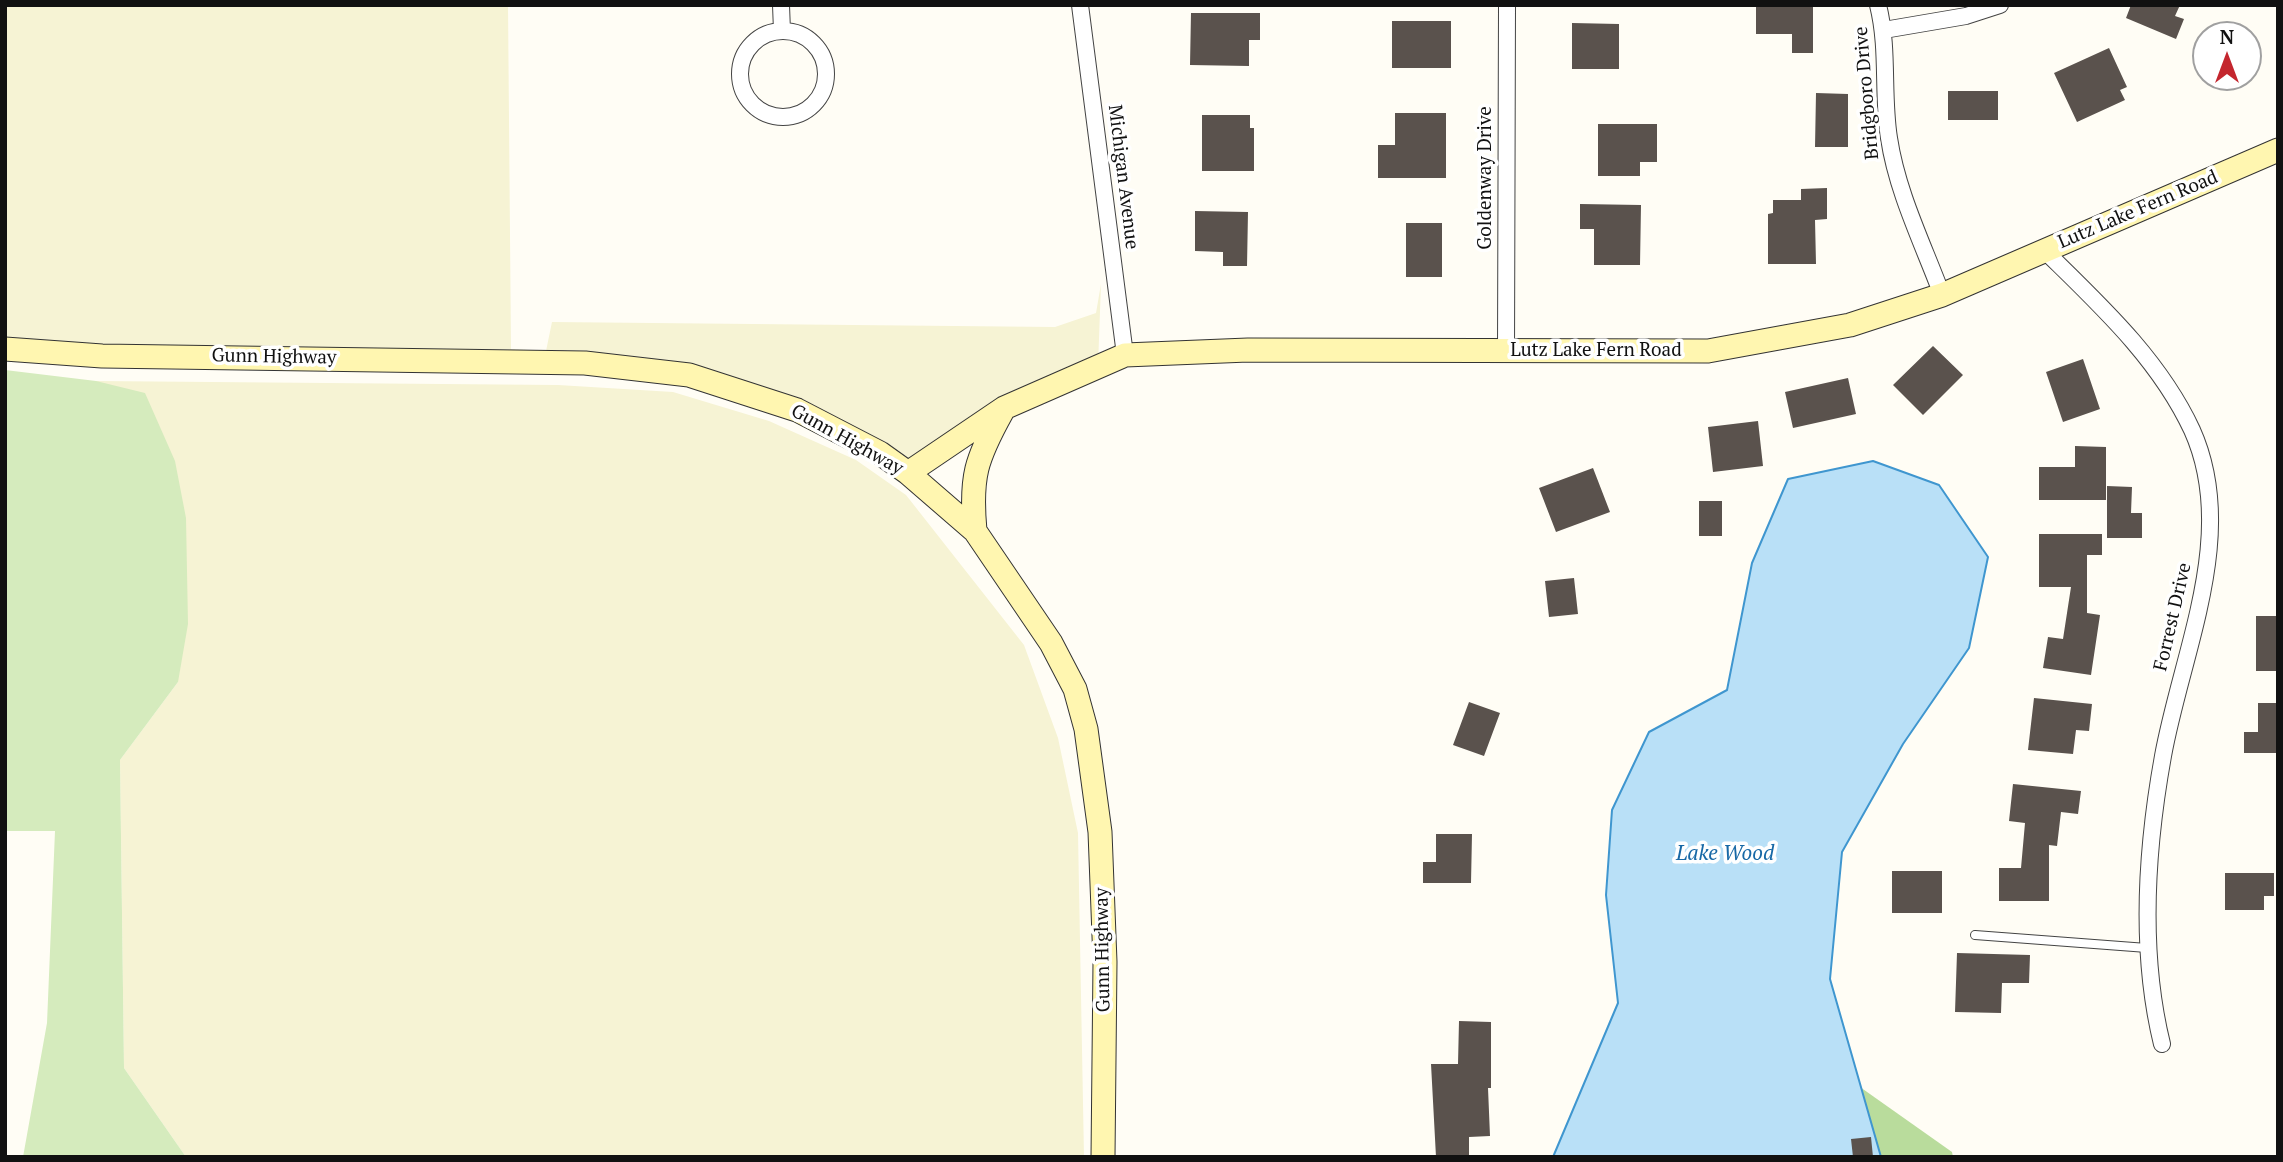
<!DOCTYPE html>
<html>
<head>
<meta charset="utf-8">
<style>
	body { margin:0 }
	#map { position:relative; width:2283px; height:1162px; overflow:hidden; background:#fffdf5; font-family:"PT Serif",serif }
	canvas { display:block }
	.frame { position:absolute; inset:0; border:7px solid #111; pointer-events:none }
	.north { position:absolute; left:2192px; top:21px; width:70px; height:70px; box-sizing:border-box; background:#fff; border:2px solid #a0a0a0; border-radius:50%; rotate:0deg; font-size:19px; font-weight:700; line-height:28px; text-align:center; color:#111 }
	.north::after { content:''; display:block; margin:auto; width:24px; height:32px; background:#c4262e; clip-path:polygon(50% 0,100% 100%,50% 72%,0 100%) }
</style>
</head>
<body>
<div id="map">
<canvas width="2283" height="1162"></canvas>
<div class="frame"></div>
<div class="north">N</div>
</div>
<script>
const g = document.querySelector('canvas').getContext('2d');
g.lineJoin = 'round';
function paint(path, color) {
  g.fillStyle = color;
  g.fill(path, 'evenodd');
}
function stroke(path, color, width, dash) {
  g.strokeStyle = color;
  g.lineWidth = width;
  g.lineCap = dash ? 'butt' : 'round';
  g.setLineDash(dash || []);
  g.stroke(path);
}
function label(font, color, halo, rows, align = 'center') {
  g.font = font + ' "PT Serif",serif';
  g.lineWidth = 7;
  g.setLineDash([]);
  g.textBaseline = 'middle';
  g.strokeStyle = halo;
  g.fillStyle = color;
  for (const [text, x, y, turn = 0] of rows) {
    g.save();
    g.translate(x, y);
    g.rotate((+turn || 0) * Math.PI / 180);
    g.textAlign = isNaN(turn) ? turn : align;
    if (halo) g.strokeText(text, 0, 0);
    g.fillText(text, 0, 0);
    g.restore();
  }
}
paint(new Path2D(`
	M 5,5 L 508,5 L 511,349 L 546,351 L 552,322 L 1055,327 L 1096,313 L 1101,284 L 1098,366 L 912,473 L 864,440 L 675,369 L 5,347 Z
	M 96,381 L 558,385 L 673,392 L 769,421 L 856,460 L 906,495 L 1024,645 L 1058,738 L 1078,833 L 1084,1157 L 186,1157 L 124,1068 L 120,760 L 178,682 Z`), '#f6f3d4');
paint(new Path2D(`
	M 5,370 L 96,381 L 145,393 L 175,461 L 186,518 L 188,624 L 178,682 L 120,760 L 124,1068 L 186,1157 L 23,1157 L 47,1023 L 55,831 L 5,831 Z`), '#d5ebbd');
paint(new Path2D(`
	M 1860,1087 L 1952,1152 L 1953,1157 L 1881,1157 Z`), '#b9dc9c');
const water = new Path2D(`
	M 1873,461 L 1939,485 L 1988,557 L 1969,648 L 1903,744 L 1842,852 L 1830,979 L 1881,1157 L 1553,1157 L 1618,1003 L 1606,895 L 1612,810 L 1649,732 L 1727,690 L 1752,563 L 1788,479 Z`);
paint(water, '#b9e0f7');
stroke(water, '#3f96cf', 2);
paint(new Path2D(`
	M 1756,5 L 1813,5 L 1813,53 L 1792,53 L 1792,34 L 1756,34 Z
	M 2131,5 L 2180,5 L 2175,16 L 2184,19 L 2176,39 L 2126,18 Z
	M 1191,13 L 1260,13 L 1260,40 L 1249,40 L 1249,66 L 1190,65 Z
	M 1392,21 L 1451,21 L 1451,68 L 1392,68 Z
	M 1572,23 L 1619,24 L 1619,69 L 1572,69 Z
	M 2109,48 L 2127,87 L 2120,90 L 2125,100 L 2077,122 L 2054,73 Z
	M 1948,91 L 1998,91 L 1998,120 L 1948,120 Z
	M 1816,93 L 1848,94 L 1848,147 L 1815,147 Z
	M 1395,113 L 1446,113 L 1446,178 L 1378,178 L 1378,145 L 1395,145 Z
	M 1202,115 L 1250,115 L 1250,128 L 1254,128 L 1254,171 L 1202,171 Z
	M 1598,124 L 1657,124 L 1657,162 L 1640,162 L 1640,176 L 1598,176 Z
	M 1827,188 L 1827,219 L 1815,220 L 1816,264 L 1768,264 L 1768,214 L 1773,213 L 1773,200 L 1801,200 L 1801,189 Z
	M 1580,204 L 1641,205 L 1640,265 L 1594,265 L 1594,229 L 1580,229 Z
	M 1195,211 L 1248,212 L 1247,266 L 1223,266 L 1223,252 L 1195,251 Z
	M 1406,223 L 1442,223 L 1442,277 L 1406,277 Z
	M 1933,346 L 1963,375 L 1923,415 L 1893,385 Z
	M 2083,359 L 2100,409 L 2063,422 L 2046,372 Z
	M 1848,378 L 1856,414 L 1793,428 L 1785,392 Z
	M 1758,421 L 1763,466 L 1713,472 L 1708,427 Z
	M 2075,446 L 2106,447 L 2106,500 L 2039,500 L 2039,467 L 2075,467 Z
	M 1593,468 L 1610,512 L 1556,532 L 1539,488 Z
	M 2107,486 L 2132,487 L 2131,513 L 2142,513 L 2142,538 L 2107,538 Z
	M 1699,501 L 1722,501 L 1722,536 L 1699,536 Z
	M 2039,534 L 2102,534 L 2102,555 L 2087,555 L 2087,613 L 2100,615 L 2091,675 L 2043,668 L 2048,637 L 2063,639 L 2071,587 L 2039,587 Z
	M 1574,578 L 1578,614 L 1549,617 L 1545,581 Z
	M 2256,616 L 2278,616 L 2278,671 L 2256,671 Z
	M 2034,698 L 2092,704 L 2089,731 L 2076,730 L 2073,754 L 2028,750 Z
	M 1469,702 L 1500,713 L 1484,756 L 1453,745 Z
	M 2258,703 L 2278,703 L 2278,753 L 2244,753 L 2244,732 L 2258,732 Z
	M 2013,784 L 2081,791 L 2078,814 L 2061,812 L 2057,846 L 2049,845 L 2049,901 L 1999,901 L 1999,868 L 2021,868 L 2025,823 L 2009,821 Z
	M 1436,834 L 1472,834 L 1471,883 L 1423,883 L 1423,862 L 1436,862 Z
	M 1892,871 L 1942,871 L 1942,913 L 1892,913 Z
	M 2225,873 L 2274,873 L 2274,896 L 2264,896 L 2264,910 L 2225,910 Z
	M 1957,953 L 2030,955 L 2029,983 L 2002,983 L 2001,1013 L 1955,1012 Z
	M 1459,1021 L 1491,1022 L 1491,1088 L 1488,1088 L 1490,1136 L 1469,1137 L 1469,1157 L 1436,1157 L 1431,1064 L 1458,1064 Z
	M 1871,1137 L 1873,1157 L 1853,1157 L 1851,1139 Z`), '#5a524d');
const lane = new Path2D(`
	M 1975,935 L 2147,948`);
const street = new Path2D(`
	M 781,5 L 782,31
	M 1080,5 L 1125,355
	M 1878,5 C 1889,49 1882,94 1889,138 C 1897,192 1923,244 1942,295
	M 1884,30 L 1966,16 L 2000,5
	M740 74a43 43 0 1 1 86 0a43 43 0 1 1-86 0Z
	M 2045,251 C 2100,305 2159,359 2192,430 C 2239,534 2182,651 2163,756 C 2146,850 2139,950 2162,1044
	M 1506,351 L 1507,5`);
const secondary = new Path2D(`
	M 5,349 L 102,356 L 585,363 L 689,375 L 797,410 L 880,453 L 908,473 L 975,531 L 1051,643 L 1075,689 L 1086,729 L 1100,832 L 1105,962 L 1103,1157
	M 908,473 L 1004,408 L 1125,355 L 1248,350 L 1708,351 L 1850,325 L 1942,295 L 2278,150
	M 975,531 C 970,477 976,459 1002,412`);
stroke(lane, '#444', 10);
stroke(street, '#444', 18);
stroke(secondary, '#333', 25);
stroke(lane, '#fff', 8);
stroke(street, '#fff', 16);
stroke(secondary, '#fff6b0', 23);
label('19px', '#111', '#fff', [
	["Bridgboro Drive",1867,93,-95],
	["Michigan Avenue",1123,177,83],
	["Goldenway Drive",1486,178,-90],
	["Lutz Lake Fern Road",2138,210,-23],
	["Lutz Lake Fern Road",1596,351],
	["Gunn Highway",274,357,1],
	["Gunn Highway",847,440,29],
	["Forrest Drive",2173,617,-77],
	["Gunn Highway",1103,950,-91]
]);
label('italic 21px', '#1768a6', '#fff', [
	["Lake Wood",1725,854]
]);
</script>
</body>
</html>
